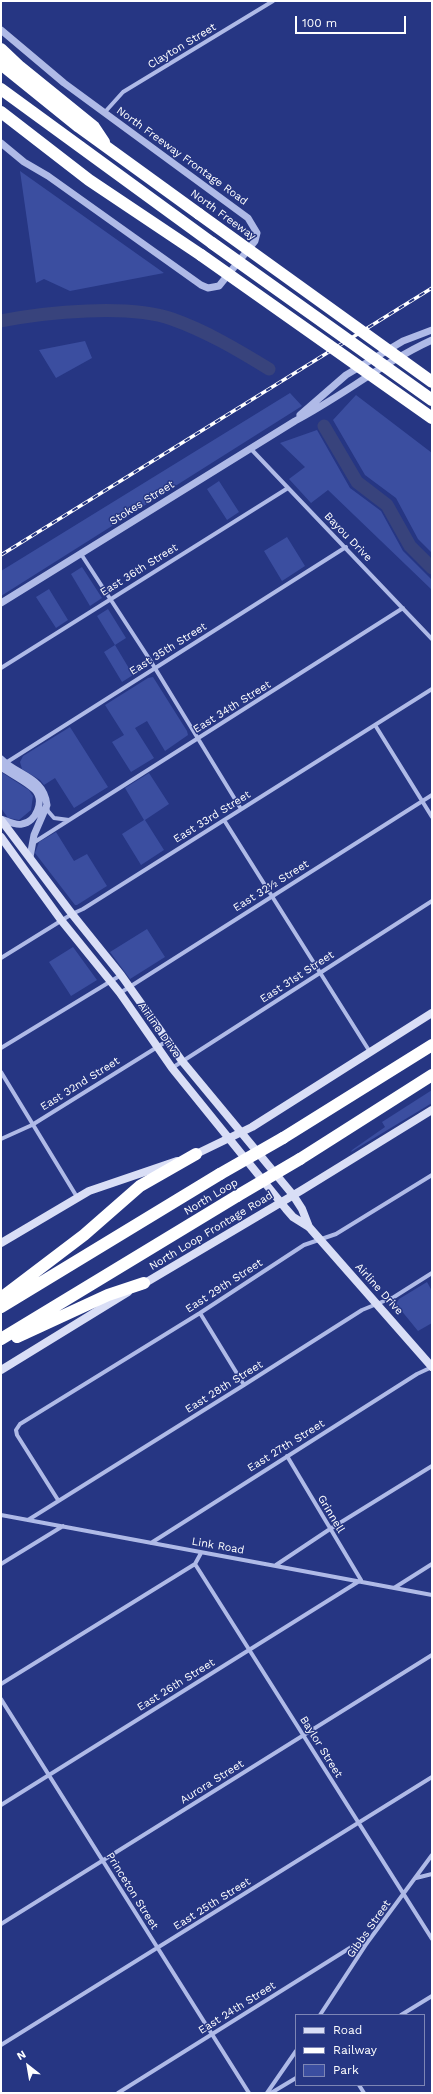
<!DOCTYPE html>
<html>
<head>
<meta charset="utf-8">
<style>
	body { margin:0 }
	#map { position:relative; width:433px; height:2094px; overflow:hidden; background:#263683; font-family:"Work Sans",sans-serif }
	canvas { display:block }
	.frame { position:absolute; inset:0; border:2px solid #fff; pointer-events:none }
	.legend { position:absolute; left:295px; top:2014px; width:130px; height:72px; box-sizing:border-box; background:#263683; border:1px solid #7d86b5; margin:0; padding:5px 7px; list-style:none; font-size:12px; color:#fff }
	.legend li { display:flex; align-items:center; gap:8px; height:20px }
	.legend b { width:20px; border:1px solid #7d86b5 }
	.north { position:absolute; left:8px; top:2046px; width:40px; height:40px; -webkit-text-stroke:3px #263683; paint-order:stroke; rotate:329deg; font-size:11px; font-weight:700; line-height:16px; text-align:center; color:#fff }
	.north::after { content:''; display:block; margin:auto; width:14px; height:18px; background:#fff; clip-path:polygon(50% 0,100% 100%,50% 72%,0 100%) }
	.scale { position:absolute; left:295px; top:16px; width:111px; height:18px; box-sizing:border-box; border:2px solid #fff; border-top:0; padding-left:5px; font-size:12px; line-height:14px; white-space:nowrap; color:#fff; -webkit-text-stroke:3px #263683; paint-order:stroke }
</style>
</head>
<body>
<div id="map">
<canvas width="433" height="2094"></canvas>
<div class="frame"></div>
<ul class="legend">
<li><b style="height:5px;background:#d9def6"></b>Road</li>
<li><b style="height:5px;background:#fff"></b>Railway</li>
<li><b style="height:11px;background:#3b4ea0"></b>Park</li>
</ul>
<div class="north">N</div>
<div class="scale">100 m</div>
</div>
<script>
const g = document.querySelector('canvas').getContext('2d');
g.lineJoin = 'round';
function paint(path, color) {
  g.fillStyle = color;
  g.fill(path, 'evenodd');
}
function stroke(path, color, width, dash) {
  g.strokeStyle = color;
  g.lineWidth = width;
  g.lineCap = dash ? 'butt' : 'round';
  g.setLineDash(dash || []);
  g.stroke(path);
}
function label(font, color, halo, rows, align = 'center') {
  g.font = font + ' "Work Sans",sans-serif';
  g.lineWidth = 3;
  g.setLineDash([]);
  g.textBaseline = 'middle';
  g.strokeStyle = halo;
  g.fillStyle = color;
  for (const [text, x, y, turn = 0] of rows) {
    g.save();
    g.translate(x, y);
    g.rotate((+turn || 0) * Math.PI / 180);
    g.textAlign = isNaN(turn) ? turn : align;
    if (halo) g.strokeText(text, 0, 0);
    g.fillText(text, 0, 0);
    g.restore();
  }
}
paint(new Path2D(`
	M 20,171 L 164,273 L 70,291 L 44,279 L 36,283 Z
	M 85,341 L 92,358 L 56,378 L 39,350 Z
	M 290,393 L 302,406 L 1,596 L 1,571 Z
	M 356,395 L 432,453 L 432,553 L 418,539 L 396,498 L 365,475 L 333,420 Z
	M 317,430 L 350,488 L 381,511 L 403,551 L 432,580 L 432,590 L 328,490 L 311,503 L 289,479 L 305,467 L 280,443 Z
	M 219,481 L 239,512 L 227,520 L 207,489 Z
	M 287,537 L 305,566 L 282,581 L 264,551 Z
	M 82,567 L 102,598 L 90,606 L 71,574 Z
	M 49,589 L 68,620 L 56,628 L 36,597 Z
	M 108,609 L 126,638 L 115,645 L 133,675 L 122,682 L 104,652 L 115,645 L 97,616 Z
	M 153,677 L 187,731 L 188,735 L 165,751 L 147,721 L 135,728 L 154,758 L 131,772 L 112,742 L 124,735 L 105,705 L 148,678 Z
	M 70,727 L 108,787 L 74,808 L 55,778 L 44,785 L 40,780 L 22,769 L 20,762 L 23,756 Z
	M 1,772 L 29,790 L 33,796 L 31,810 L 19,820 L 8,818 L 1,808 Z
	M 149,773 L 169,804 L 145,820 L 164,850 L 141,865 L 122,834 L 144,820 L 125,788 Z
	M 56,832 L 74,861 L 87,854 L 107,886 L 77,905 L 75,905 L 35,853 L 39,842 Z
	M 147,929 L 165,957 L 130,979 L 110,952 Z
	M 73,947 L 97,980 L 71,996 L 49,962 Z
	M 432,1090 L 432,1103 L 351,1152 L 352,1150 L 385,1127 L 382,1122 Z
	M 427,1282 L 432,1291 L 432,1323 L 418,1331 L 396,1304 L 399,1299 Z`), '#3b4ea0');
stroke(new Path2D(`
	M 1,321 C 46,312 129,304 172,319 C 206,331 238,350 269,369
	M 324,426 L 357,482 L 387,505 L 410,546 L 432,568`), '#38437c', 13);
stroke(new Path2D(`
	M 105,112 L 123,92 L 273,1
	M 251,449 L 432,639
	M 81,554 L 150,660 L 241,809
	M 1,668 L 288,488
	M 375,725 L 432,817
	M 4,764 L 346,547
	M 47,807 L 48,811 L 54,818 L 69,820
	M 224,820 L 370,1052
	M 33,843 L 403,608
	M 1,958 L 72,914 L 83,909 L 432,689
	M 120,993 L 432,795
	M 1,1048 L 121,975
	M 172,1068 L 432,901
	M 1,1072 L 77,1197
	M 1,1139 L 32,1125 L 167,1041
	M 200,1313 L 244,1385
	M 58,1500 L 17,1435 L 16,1430 L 20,1424 L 200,1313 L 304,1245 L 336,1234 L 432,1175
	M 1,1515 L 432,1595
	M 28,1520 L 244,1385 L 362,1310 L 394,1297 L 432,1273
	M 151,1543 L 417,1374 L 432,1367
	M 1,1564 L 63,1526
	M 195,1564 L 432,1939
	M 276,1565 L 330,1529 L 432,1466
	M 394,1588 L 432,1564
	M 1,1684 L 195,1564 L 201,1553
	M 1,1699 L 249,2093
	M 1,1805 L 361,1580 L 287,1456
	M 416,1878 L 432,1874
	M 1,1924 L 432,1655
	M 320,2015 L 367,1943 L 432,1855
	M 401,2015 L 432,1996
	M 1,2045 L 432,1777
	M 359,2085 L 364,2093
	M 118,2093 L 353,1946 L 367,1943
	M 267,2093 L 296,2051
	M 271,2093 L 296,2078`), '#afbae7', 4);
stroke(new Path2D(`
	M 1,30 L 64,83 L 248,218 L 257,233 L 255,241 L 219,286 L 208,288 L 201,285 L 48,176 L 24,162 L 1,143
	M 300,415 L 346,375 L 403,341 L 432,330
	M 1,603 L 295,421 C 341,397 384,362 432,340
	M 1,759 C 18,776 44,777 47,805 L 34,835 L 30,857
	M 1,767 C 9,773 29,783 35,790 C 45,801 36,822 22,824 C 16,826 7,821 1,819`), '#afbae7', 7);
stroke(new Path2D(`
	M 1,820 L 72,914 L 121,975 L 182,1061 L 293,1195 L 302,1209 L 309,1227
	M 1,837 L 61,920 L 120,993 L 172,1068 L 286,1209 L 293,1217 L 309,1227 L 432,1367
	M 192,1156 L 252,1127 L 432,1013
	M 1,1243 L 89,1191 L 177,1161
	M 140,1286 L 302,1190 L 432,1110
	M 1,1370 L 128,1292`), '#d9def6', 8);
stroke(new Path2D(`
	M 1,49 L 20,67 L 94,127 L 104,142
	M 1,64 L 79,127 L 199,214
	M 1,89 L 212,243
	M 1,112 L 89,180 L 201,255
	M 283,1138 L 432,1045
	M 300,1159 L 432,1075
	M 1,1298 L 84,1235 L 140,1186 L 196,1154
	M 1,1307 L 220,1174
	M 17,1337 L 108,1295 L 144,1283
	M 1,1339 L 237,1196`), '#fff', 12);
const rail = new Path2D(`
	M 1,555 L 432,288`);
stroke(rail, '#fff', 3.5);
stroke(rail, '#263683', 2, [6]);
stroke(new Path2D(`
	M 199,214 L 432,382
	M 212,243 L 432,400
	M 201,255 L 432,418
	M 220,1174 L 283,1138
	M 237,1196 L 300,1159`), '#fff', 12);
label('11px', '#fff', '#263683', [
	["Clayton Street",182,46,-31],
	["North Freeway Frontage Road",182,156,36],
	["North Freeway",223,215,36],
	["Stokes Street",142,503,-32],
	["Bayou Drive",348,537,46],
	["East 36th Street",139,570,-32],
	["East 35th Street",168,649,-32],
	["East 34th Street",232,707,-32],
	["East 33rd Street",212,817,-32],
	["East 32½ Street",271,886,-32],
	["East 31st Street",297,977,-33],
	["Airline Drive",159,1030,55],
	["East 32nd Street",80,1084,-32],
	["North Loop",211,1197,-31],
	["North Loop Frontage Road",211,1231,-31],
	["East 29th Street",224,1286,-33],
	["Airline Drive",379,1289,48],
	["East 28th Street",224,1387,-32],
	["East 27th Street",286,1446,-32],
	["Grinnell",331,1514,59],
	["Link Road",218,1546,10],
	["East 26th Street",176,1685,-32],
	["Baylor Street",321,1747,58],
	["Aurora Street",212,1782,-32],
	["Princeton Street",132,1891,58],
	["East 25th Street",212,1904,-32],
	["Gibbs Street",369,1929,-55],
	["East 24th Street",237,2008,-32]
]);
</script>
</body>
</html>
